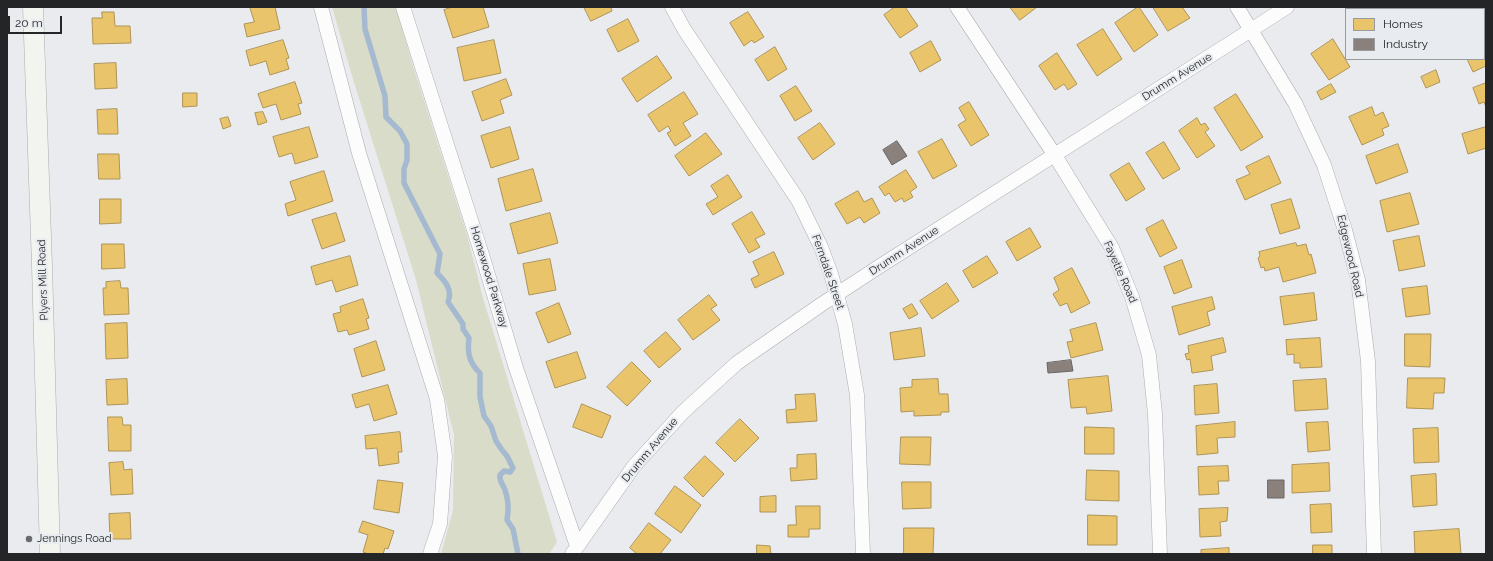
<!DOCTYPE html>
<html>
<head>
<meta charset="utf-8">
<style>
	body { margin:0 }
	#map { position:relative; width:1493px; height:561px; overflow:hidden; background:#e9ebee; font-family:Raleway,sans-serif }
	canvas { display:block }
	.frame { position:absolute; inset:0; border:8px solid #232526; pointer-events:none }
	.legend { position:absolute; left:1345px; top:8px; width:140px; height:52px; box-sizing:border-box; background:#e8ebef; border:1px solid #999c9f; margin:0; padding:5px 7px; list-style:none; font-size:12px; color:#232526 }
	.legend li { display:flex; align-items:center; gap:8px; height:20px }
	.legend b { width:20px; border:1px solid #999c9f }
	.scale { position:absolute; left:8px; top:16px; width:54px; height:18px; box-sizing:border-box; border:2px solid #232526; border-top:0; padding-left:5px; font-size:12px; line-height:14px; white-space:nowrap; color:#232526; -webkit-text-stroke:3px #e8ebef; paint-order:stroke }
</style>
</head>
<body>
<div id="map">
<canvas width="1493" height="561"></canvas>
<div class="frame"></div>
<ul class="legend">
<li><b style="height:11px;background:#e9c46a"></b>Homes</li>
<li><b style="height:11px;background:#8a817c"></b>Industry</li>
</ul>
<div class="scale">20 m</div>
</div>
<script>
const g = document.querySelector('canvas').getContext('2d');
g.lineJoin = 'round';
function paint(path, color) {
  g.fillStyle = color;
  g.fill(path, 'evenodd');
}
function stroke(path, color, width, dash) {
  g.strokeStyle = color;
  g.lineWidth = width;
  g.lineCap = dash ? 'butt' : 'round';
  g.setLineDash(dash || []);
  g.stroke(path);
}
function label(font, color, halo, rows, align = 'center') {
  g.font = font + ' Raleway,sans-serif';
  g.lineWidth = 4;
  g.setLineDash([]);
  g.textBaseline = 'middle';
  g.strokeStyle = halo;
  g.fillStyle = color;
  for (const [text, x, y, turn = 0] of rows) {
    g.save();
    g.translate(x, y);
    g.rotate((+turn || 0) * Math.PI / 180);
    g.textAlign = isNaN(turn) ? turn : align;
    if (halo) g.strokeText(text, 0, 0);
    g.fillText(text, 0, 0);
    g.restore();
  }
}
paint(new Path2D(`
	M 332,7 L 396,7 L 413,66 L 467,235 L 483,298 L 557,542 L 549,554 L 441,554 L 453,510 L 454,435 L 416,280 L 353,79 Z`), '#d9dcc8');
const homes = new Path2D(`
	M 250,7 L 275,7 L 280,29 L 247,37 L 244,24 L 254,22 Z
	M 453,7 L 483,7 L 489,27 L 453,38 L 444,10 Z
	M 584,7 L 611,7 L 612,11 L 591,21 Z
	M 895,7 L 905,7 L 918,26 L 900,38 L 884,15 Z
	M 1010,7 L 1037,7 L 1020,20 Z
	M 1138,7 L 1139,7 L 1158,35 L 1134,52 L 1115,23 Z
	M 1153,7 L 1182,7 L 1190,18 L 1168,31 Z
	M 1385,7 L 1412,7 L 1409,9 L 1386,9 Z
	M 102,12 L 114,12 L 115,26 L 130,26 L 131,43 L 93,44 L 92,18 L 102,18 Z
	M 748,12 L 764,37 L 754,43 L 752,40 L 744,46 L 730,23 Z
	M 628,19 L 639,41 L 618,52 L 607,30 Z
	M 1103,29 L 1122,59 L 1097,76 L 1077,45 Z
	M 1484,37 L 1486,41 L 1486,66 L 1473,72 L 1467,59 L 1484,59 Z
	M 1333,39 L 1350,67 L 1329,80 L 1311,54 Z
	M 283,40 L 289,58 L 286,59 L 289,69 L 270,75 L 266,61 L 250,66 L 246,51 Z
	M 494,40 L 501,73 L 464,81 L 457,48 Z
	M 931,41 L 941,60 L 920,72 L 910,53 Z
	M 775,47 L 787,69 L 768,81 L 755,60 Z
	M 1057,53 L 1077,84 L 1068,90 L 1064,84 L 1055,90 L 1039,66 Z
	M 657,56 L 672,78 L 637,102 L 622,79 Z
	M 116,63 L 117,88 L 95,89 L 94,64 Z
	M 1436,70 L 1440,82 L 1426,88 L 1421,77 Z
	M 506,79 L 512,95 L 500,100 L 504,113 L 482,121 L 472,92 Z
	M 295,82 L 302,103 L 298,104 L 301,114 L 281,120 L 276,104 L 263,108 L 258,94 Z
	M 1486,83 L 1486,107 L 1484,102 L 1479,104 L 1473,88 Z
	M 1331,84 L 1336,92 L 1321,100 L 1317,92 Z
	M 796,86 L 812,111 L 795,121 L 780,96 Z
	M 684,92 L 698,114 L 683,123 L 691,136 L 675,146 L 667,133 L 671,131 L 668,126 L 659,132 L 648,115 Z
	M 183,93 L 197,93 L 197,106 L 183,107 Z
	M 1236,94 L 1263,137 L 1241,151 L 1214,108 Z
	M 969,102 L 989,135 L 971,146 L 958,125 L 966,120 L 959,108 Z
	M 1372,107 L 1375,116 L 1383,112 L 1389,126 L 1382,129 L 1384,135 L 1362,145 L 1349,117 Z
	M 117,109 L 118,134 L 98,134 L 97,110 Z
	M 263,112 L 267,122 L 258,125 L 255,113 Z
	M 228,117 L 231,126 L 223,129 L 220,119 Z
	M 1197,118 L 1201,125 L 1205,123 L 1209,129 L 1205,132 L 1215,146 L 1197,158 L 1179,131 Z
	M 820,123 L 835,144 L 813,160 L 798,138 Z
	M 309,127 L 318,157 L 295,164 L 292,153 L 279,157 L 273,137 Z
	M 510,127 L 519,159 L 491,168 L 481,136 Z
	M 1486,127 L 1486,148 L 1468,154 L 1462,134 Z
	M 706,133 L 722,154 L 689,176 L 675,156 Z
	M 942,139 L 957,166 L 933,179 L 918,152 Z
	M 1164,142 L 1180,169 L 1163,179 L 1146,153 Z
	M 1398,144 L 1408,172 L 1376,184 L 1366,156 Z
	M 98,154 L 119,154 L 120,179 L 99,179 Z
	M 1269,156 L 1281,183 L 1245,200 L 1236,180 L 1250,174 L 1246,167 Z
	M 1129,163 L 1145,189 L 1126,201 L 1110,175 Z
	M 533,169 L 542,201 L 506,211 L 498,179 Z
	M 906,170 L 917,187 L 910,192 L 913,197 L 904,202 L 902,198 L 895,202 L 889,193 L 885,196 L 879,187 Z
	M 324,171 L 333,201 L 288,216 L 285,204 L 296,200 L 290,182 Z
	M 728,175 L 742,197 L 713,215 L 706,204 L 718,197 L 711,186 Z
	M 858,191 L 864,202 L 872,198 L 880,213 L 864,223 L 860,217 L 847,224 L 835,204 Z
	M 1410,193 L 1419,224 L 1387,232 L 1380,201 Z
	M 100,199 L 121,199 L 121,223 L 100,224 Z
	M 1291,199 L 1300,228 L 1280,234 L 1271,205 Z
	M 752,212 L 765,234 L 755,239 L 760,247 L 749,253 L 732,224 Z
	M 336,213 L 345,241 L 322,249 L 312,220 Z
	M 550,213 L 558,243 L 518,254 L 510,224 Z
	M 1163,220 L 1177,248 L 1160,257 L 1146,229 Z
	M 1030,228 L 1041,247 L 1017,261 L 1006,242 Z
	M 1419,236 L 1425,266 L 1399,271 L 1393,241 Z
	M 1296,243 L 1297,246 L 1306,244 L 1309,255 L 1311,254 L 1316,273 L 1283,282 L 1279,267 L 1265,271 L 1264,267 L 1261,268 L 1258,258 L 1260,256 L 1259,252 Z
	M 102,244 L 124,244 L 125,268 L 102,269 Z
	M 774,252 L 784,274 L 755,288 L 751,279 L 759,275 L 753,262 Z
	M 350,256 L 358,285 L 336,292 L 332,280 L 316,285 L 311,267 Z
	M 987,256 L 998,273 L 973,288 L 963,271 Z
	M 550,259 L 556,290 L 529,295 L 523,264 Z
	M 1182,260 L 1192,287 L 1174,294 L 1164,267 Z
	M 1072,268 L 1090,303 L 1071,313 L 1067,303 L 1060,306 L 1053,294 L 1059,290 L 1054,278 Z
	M 120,281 L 121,288 L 128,288 L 129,314 L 104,315 L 103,288 L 106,288 L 106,282 Z
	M 947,283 L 959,301 L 932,319 L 920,301 Z
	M 1427,286 L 1430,314 L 1406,317 L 1402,289 Z
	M 1314,293 L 1317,320 L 1284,325 L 1280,297 Z
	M 709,295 L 717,305 L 711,309 L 720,320 L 693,340 L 678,320 Z
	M 1212,297 L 1215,309 L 1207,312 L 1210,325 L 1179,335 L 1172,307 Z
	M 363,299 L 369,318 L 366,319 L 369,329 L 349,335 L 347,330 L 338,332 L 333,314 L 341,312 L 340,307 Z
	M 559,303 L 571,334 L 548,343 L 536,313 Z
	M 912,304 L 918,314 L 909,319 L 903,309 Z
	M 127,323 L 128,358 L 106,359 L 105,324 Z
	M 1096,323 L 1103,350 L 1071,358 L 1067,342 L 1073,341 L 1070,330 Z
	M 921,328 L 925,356 L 894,360 L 890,333 Z
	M 666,332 L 681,349 L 659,368 L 644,351 Z
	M 1405,334 L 1431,334 L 1430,367 L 1405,366 Z
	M 1223,338 L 1226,352 L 1211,356 L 1213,370 L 1192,373 L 1190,359 L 1187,360 L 1185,354 L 1189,353 L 1188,346 Z
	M 1320,338 L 1322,367 L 1300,368 L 1300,363 L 1294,363 L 1294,354 L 1287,355 L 1286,340 Z
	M 376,341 L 385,370 L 362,377 L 354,349 Z
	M 577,352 L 586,378 L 555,388 L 546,362 Z
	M 632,362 L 651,381 L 627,406 L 607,387 Z
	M 1108,376 L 1112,411 L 1087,414 L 1086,407 L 1071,408 L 1068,380 Z
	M 1408,378 L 1445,378 L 1444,393 L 1434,393 L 1433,409 L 1407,408 Z
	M 127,379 L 128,404 L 107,405 L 106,380 Z
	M 938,379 L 939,394 L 948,394 L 949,412 L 941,412 L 941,415 L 914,416 L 914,411 L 901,412 L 900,388 L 912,387 L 912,380 Z
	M 1326,379 L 1328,409 L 1295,411 L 1293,381 Z
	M 1217,384 L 1219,413 L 1195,415 L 1194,386 Z
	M 388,385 L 397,414 L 374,421 L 369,404 L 356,408 L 352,395 Z
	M 815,394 L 817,421 L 787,423 L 786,410 L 796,409 L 795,395 Z
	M 582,404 L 611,416 L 602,438 L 573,427 Z
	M 108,417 L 122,417 L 123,425 L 131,425 L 131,451 L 109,451 Z
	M 740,419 L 759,438 L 735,462 L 716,443 Z
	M 1235,422 L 1235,437 L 1217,438 L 1218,453 L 1197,455 L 1196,426 Z
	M 1328,422 L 1330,450 L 1308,452 L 1306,423 Z
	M 1085,427 L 1114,428 L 1114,454 L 1085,454 Z
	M 1438,428 L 1439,462 L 1414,463 L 1413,429 Z
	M 400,432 L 402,452 L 398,452 L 399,463 L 379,466 L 377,448 L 366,449 L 365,436 Z
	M 901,437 L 931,437 L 930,465 L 900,464 Z
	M 816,454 L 817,479 L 791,481 L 790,468 L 797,468 L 797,455 Z
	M 705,456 L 724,474 L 703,497 L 684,478 Z
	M 123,462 L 124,470 L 132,469 L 133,494 L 111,495 L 109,463 Z
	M 1329,463 L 1330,491 L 1292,493 L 1292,465 Z
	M 1228,466 L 1229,481 L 1218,481 L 1219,494 L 1199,495 L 1198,467 Z
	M 1087,470 L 1119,471 L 1119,501 L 1086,500 Z
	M 1436,474 L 1437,505 L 1413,507 L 1411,476 Z
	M 378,480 L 403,483 L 399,513 L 374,509 Z
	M 902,482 L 931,482 L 931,508 L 903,509 Z
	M 675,486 L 701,505 L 681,533 L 655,514 Z
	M 776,496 L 776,512 L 760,512 L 760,497 Z
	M 1331,504 L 1332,532 L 1311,533 L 1310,505 Z
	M 796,506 L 820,506 L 820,529 L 809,529 L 809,537 L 788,537 L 788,525 L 796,525 Z
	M 1228,508 L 1227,521 L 1220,522 L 1221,536 L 1200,537 L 1199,509 Z
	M 130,513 L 131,539 L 110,539 L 109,514 Z
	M 1088,515 L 1117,516 L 1117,545 L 1088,545 Z
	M 363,521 L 394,531 L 388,549 L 385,548 L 383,554 L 369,554 L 363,552 L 368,535 L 359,532 Z
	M 649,523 L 671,540 L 660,554 L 637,554 L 630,548 Z
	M 904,528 L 934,528 L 933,554 L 904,554 Z
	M 1459,529 L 1461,554 L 1415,554 L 1414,532 Z
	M 757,545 L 770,546 L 771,554 L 757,554 Z
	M 1313,545 L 1332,545 L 1332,554 L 1313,554 Z
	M 1229,548 L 1229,554 L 1201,554 L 1201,550 Z`);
paint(homes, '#e9c46a');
stroke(homes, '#ae9456', 1);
const industry = new Path2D(`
	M 897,141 L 907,156 L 892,165 L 883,150 Z
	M 1071,360 L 1073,371 L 1048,373 L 1047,363 Z
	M 1268,480 L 1284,480 L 1284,498 L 1268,498 Z`);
paint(industry, '#8a817c');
stroke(industry, '#6b6562', 1);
stroke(new Path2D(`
	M 364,7 L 365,29 L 385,96 L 386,117 L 400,131 L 407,144 L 407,160 L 404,169 L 404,183 L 440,254 L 437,273 C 445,281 453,290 448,302 L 463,324 L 463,329 L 469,338 C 467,352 469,363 480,373 L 480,397 L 484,416 L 491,426 L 496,441 L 502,450 L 507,456 L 513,468 L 510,472 L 504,471 L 500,475 C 499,482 503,484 505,490 C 509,501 509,509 507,520 L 513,529 L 518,554`), '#a5b9d0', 5.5);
const street = new Path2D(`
	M 321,7 L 359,153 L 437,399 L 445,456 L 440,524 L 430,554
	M 403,7 L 483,258 L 516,368 L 577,546
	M 672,7 L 684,29 L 798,200 L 821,247 L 831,274 L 845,324 L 857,395 L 863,554
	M 957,7 L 1054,154 L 1112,248 L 1132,297 L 1149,355 L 1155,414 L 1160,554
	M 1237,7 L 1295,103 L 1324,165 L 1345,230 L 1358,280 L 1368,361 L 1374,554
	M 572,554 L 634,466 L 683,412 L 737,363 L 822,304 L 880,266 L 1287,7`);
const secondary = new Path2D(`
	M 33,7 L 42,266 L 50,554`);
stroke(street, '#abadaf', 15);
stroke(secondary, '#abadaf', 21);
stroke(street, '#fcfcfc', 14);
stroke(secondary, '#f2f4ef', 20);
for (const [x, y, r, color] of [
	[29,539,4,"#686a6c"]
]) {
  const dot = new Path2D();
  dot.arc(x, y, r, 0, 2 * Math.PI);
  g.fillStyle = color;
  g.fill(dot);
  stroke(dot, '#e8ebef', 1.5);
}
label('11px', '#232526', '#e8ebef', [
	["Drumm Avenue",1177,77,-32],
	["Drumm Avenue",904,251,-33],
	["Edgewood Road",1350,256,77],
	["Ferndale Street",828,272,71],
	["Fayette Road",1120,272,66],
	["Homewood Parkway",489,277,73],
	["Plyers Mill Road",43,280,-92],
	["Drumm Avenue",650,450,-50]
]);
label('11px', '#232526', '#e8ebef', [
	["Jennings Road",37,539]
], 'left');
</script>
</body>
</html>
